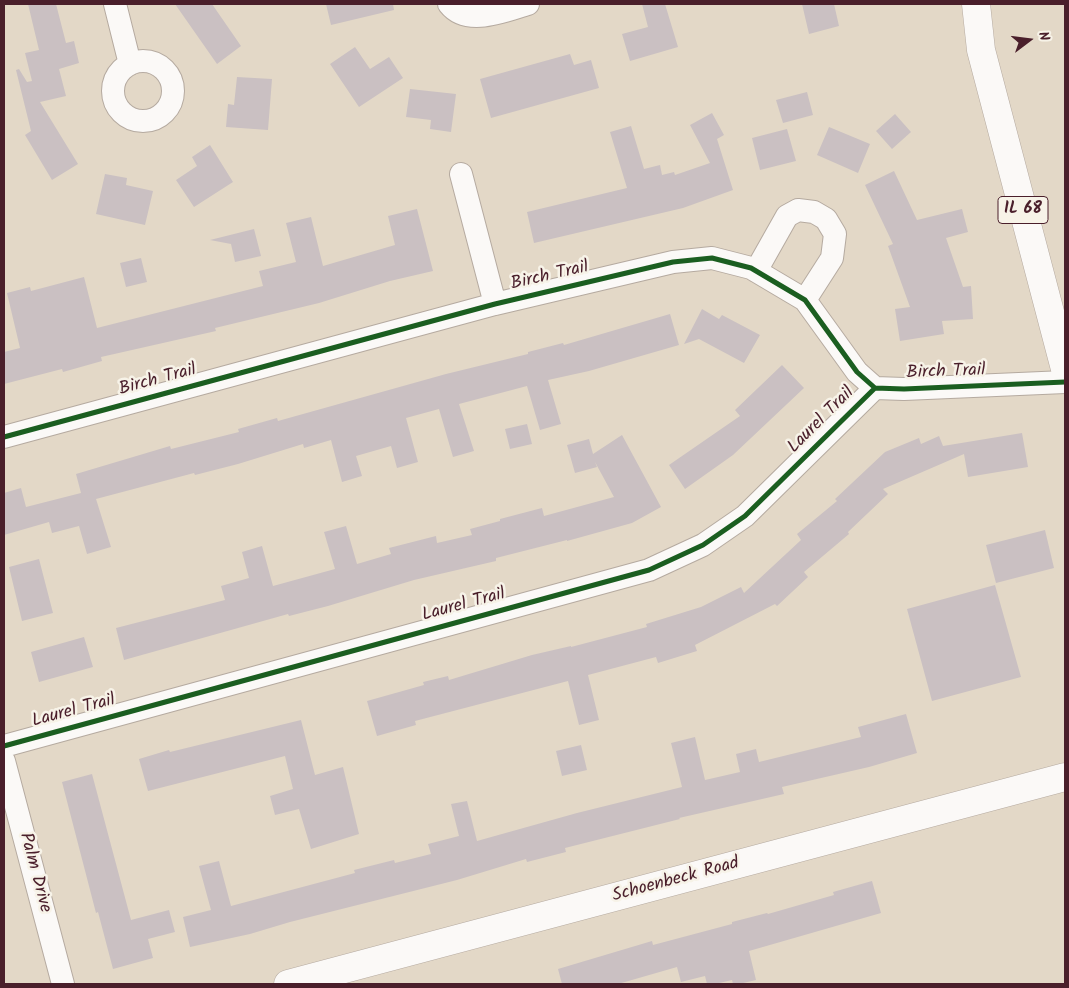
<!DOCTYPE html>
<html>
<head>
<meta charset="utf-8">
<style>
	body { margin:0 }
	#map { position:relative; width:1069px; height:988px; overflow:hidden; background:#e3d8c7; font-family:Kalam,sans-serif }
	canvas { display:block }
	.frame { position:absolute; inset:0; border:5px solid #4a1f2b; pointer-events:none }
	.north { position:absolute; left:1004px; top:15px; width:50px; height:50px; -webkit-text-stroke:4px #f7f3e8; paint-order:stroke; rotate:75deg; font-size:14px; font-weight:700; line-height:20px; text-align:center; color:#4a1f2b }
	.north::after { content:''; display:block; margin:auto; width:18px; height:22px; background:#4a1f2b; clip-path:polygon(50% 0,100% 100%,50% 72%,0 100%) }
</style>
</head>
<body>
<div id="map">
<canvas width="1069" height="988"></canvas>
<div class="frame"></div>
<div class="north">N</div>
</div>
<script>
const g = document.querySelector('canvas').getContext('2d');
g.lineJoin = 'round';
function paint(path, color) {
  g.fillStyle = color;
  g.fill(path, 'evenodd');
}
function stroke(path, color, width, dash) {
  g.strokeStyle = color;
  g.lineWidth = width;
  g.lineCap = dash ? 'butt' : 'round';
  g.setLineDash(dash || []);
  g.stroke(path);
}
function label(font, color, halo, rows, align = 'center') {
  g.font = font + ' Kalam,sans-serif';
  g.lineWidth = 5;
  g.setLineDash([]);
  g.textBaseline = 'middle';
  g.strokeStyle = halo;
  g.fillStyle = color;
  for (const [text, x, y, turn = 0] of rows) {
    g.save();
    g.translate(x, y);
    g.rotate((+turn || 0) * Math.PI / 180);
    g.textAlign = isNaN(turn) ? turn : align;
    if (halo) g.strokeText(text, 0, 0);
    g.fillText(text, 0, 0);
    g.restore();
  }
}
paint(new Path2D(`
	M 28,4 L 56,4 L 66,43 L 74,41 L 79,63 L 59,69 L 66,96 L 40,102 L 78,164 L 52,180 L 25,135 L 31,131 L 16,70 L 19,69 L 27,82 L 32,81 L 25,53 L 39,50 Z
	M 175,4 L 212,4 L 241,46 L 217,64 Z
	M 326,4 L 393,4 L 394,10 L 331,25 Z
	M 642,4 L 665,4 L 678,47 L 630,61 L 622,34 L 648,27 Z
	M 802,4 L 834,4 L 839,26 L 809,34 Z
	M 355,47 L 370,69 L 389,57 L 403,78 L 359,107 L 330,64 Z
	M 570,54 L 574,65 L 591,60 L 599,88 L 491,118 L 480,79 Z
	M 237,77 L 272,79 L 268,130 L 226,127 L 228,104 L 234,105 Z
	M 410,89 L 456,94 L 451,132 L 430,129 L 431,120 L 406,117 Z
	M 807,92 L 813,115 L 783,123 L 776,100 Z
	M 712,113 L 724,135 L 717,139 L 733,190 L 683,208 L 534,243 L 527,212 L 627,188 L 610,132 L 631,126 L 644,169 L 660,165 L 662,175 L 674,172 L 675,175 L 710,163 L 690,125 Z
	M 895,114 L 911,132 L 892,149 L 876,131 Z
	M 829,127 L 870,144 L 858,173 L 817,155 Z
	M 787,129 L 796,161 L 760,170 L 752,138 Z
	M 210,145 L 233,182 L 194,207 L 176,180 L 197,166 L 192,157 Z
	M 894,171 L 917,220 L 962,209 L 968,232 L 946,238 L 963,287 L 971,286 L 973,319 L 942,321 L 944,334 L 900,341 L 895,309 L 910,307 L 888,246 L 893,244 L 865,185 Z
	M 105,174 L 127,178 L 126,185 L 153,191 L 145,225 L 96,214 Z
	M 417,209 L 433,271 L 390,281 L 319,303 L 215,328 L 216,331 L 101,357 L 102,361 L 63,372 L 62,369 L 4,384 L 4,352 L 20,348 L 7,293 L 30,287 L 31,291 L 84,277 L 97,328 L 263,286 L 259,271 L 296,262 L 286,223 L 311,217 L 323,266 L 395,245 L 388,216 Z
	M 254,229 L 261,256 L 235,262 L 231,244 L 210,240 Z
	M 141,258 L 147,282 L 126,287 L 120,263 Z
	M 702,309 L 719,319 L 722,315 L 760,335 L 744,363 L 699,339 L 684,344 Z
	M 670,314 L 679,345 L 589,371 L 548,380 L 561,424 L 540,430 L 527,386 L 459,404 L 474,451 L 453,457 L 439,409 L 406,418 L 418,462 L 397,468 L 391,446 L 356,456 L 362,476 L 342,482 L 331,440 L 304,448 L 303,444 L 238,464 L 195,475 L 194,473 L 96,499 L 111,547 L 87,554 L 79,526 L 52,533 L 49,522 L 4,535 L 4,493 L 21,488 L 26,507 L 81,493 L 76,474 L 170,446 L 171,449 L 239,432 L 238,429 L 277,418 L 278,421 L 446,374 L 528,354 L 528,352 L 563,343 L 564,345 Z
	M 782,365 L 804,388 L 733,455 L 685,489 L 669,465 L 740,416 L 735,410 Z
	M 527,424 L 532,444 L 510,449 L 505,429 Z
	M 1022,433 L 1028,467 L 968,477 L 964,454 L 883,489 L 888,494 L 848,532 L 849,534 L 804,572 L 808,577 L 777,606 L 775,604 L 695,645 L 697,651 L 658,663 L 656,657 L 588,675 L 599,720 L 579,725 L 568,681 L 415,721 L 416,725 L 377,736 L 367,701 L 424,685 L 423,682 L 448,676 L 449,680 L 532,655 L 571,646 L 571,647 L 647,627 L 646,624 L 701,607 L 741,587 L 744,593 L 801,540 L 797,534 L 837,501 L 835,499 L 885,452 L 919,438 L 921,444 L 939,436 L 943,446 Z
	M 622,435 L 661,507 L 632,523 L 567,541 L 567,540 L 496,558 L 496,561 L 414,580 L 328,606 L 289,616 L 288,614 L 124,660 L 116,628 L 225,600 L 221,586 L 249,578 L 242,552 L 262,546 L 273,586 L 335,569 L 324,532 L 346,526 L 357,564 L 391,554 L 389,548 L 436,536 L 437,543 L 472,535 L 470,529 L 500,521 L 500,519 L 542,508 L 544,516 L 614,497 L 595,462 L 597,467 L 575,473 L 567,445 L 589,439 L 593,454 Z
	M 1045,530 L 1054,568 L 996,583 L 986,545 Z
	M 39,559 L 53,613 L 22,621 L 9,567 Z
	M 995,585 L 1021,677 L 932,701 L 907,609 Z
	M 84,637 L 93,667 L 39,682 L 31,652 Z
	M 906,714 L 917,753 L 869,767 L 782,787 L 784,794 L 679,818 L 680,819 L 565,848 L 566,852 L 527,862 L 526,859 L 457,880 L 290,922 L 250,934 L 190,947 L 183,917 L 211,910 L 199,866 L 219,861 L 231,906 L 355,873 L 354,870 L 394,860 L 395,863 L 431,854 L 428,844 L 459,836 L 451,804 L 467,801 L 477,841 L 577,813 L 682,787 L 671,743 L 695,737 L 705,780 L 740,772 L 736,754 L 756,749 L 759,762 L 861,737 L 858,727 Z
	M 301,720 L 315,775 L 343,767 L 359,834 L 311,849 L 299,809 L 275,815 L 270,796 L 293,789 L 285,756 L 148,791 L 139,759 L 169,750 L 170,752 Z
	M 581,745 L 587,770 L 562,776 L 556,751 Z
	M 92,774 L 131,920 L 169,910 L 175,932 L 148,939 L 153,958 L 113,969 L 98,912 L 96,913 L 62,782 Z
	M 872,881 L 881,913 L 749,951 L 756,980 L 739,984 L 733,984 L 732,980 L 715,984 L 707,984 L 705,976 L 681,982 L 677,967 L 618,984 L 562,984 L 558,969 L 652,941 L 653,945 L 732,924 L 732,922 L 767,913 L 768,914 L 834,895 L 833,892 Z`), '#cac0c2');
const minor = new Path2D(`
	M 115,4 L 130,64
	M 449,4 C 467,27 504,11 528,4
	M113 91a30 30 0 1 1 60 0a30 30 0 1 1-60 0Z
	M 461,174 L 495,304
	M 756,271 L 787,216 L 798,210 L 814,212 L 826,219 L 835,234 L 832,258 L 805,300
	M 4,437 L 495,304 L 673,262 L 712,258 L 751,268 L 805,300 L 857,372 L 875,388 L 904,389 L 1065,382
	M 4,746 L 649,570 L 703,545 L 745,516 L 875,388
	M 4,761 L 63,984`);
const secondary = new Path2D(`
	M 288,984 L 1065,777`);
const primary = new Path2D(`
	M 976,4 L 981,50 L 1065,369`);
stroke(minor, '#b5aaa0', 24);
stroke(secondary, '#b5aaa0', 29);
stroke(primary, '#b5aaa0', 29);
stroke(minor, '#fbf9f7', 22);
stroke(secondary, '#fbf9f7', 28);
stroke(primary, '#fbf9f7', 28);
stroke(new Path2D(`
	M 4,437 L 495,304 L 673,262 L 712,258 L 751,268 L 805,300 L 857,372 L 875,388 L 904,389 L 1065,382
	M 4,746 L 649,570 L 703,545 L 745,516 L 875,388`), '#1b5e20', 5);
for (const [x, y, w] of [
	[1023,210,50]
]) {
  const box = new Path2D();
  box.roundRect(x - w / 2, y - 13.5, w, 27, 4);
  g.fillStyle = '#f7f3e8';
  g.fill(box);
  stroke(box, '#4a1f2b', 1);
}
label('bold 16px', '#4a1f2b', null, [
	["IL 68",1023,210]
]);
label('18px', '#4a1f2b', '#f7f3e8', [
	["Birch Trail",550,277,-13],
	["Birch Trail",946,373,-2],
	["Birch Trail",158,381,-15],
	["Laurel Trail",822,421,-45],
	["Laurel Trail",464,606,-15],
	["Laurel Trail",74,712,-15],
	["Palm Drive",34,873,75],
	["Schoenbeck Road",676,881,-15]
]);
</script>
</body>
</html>
